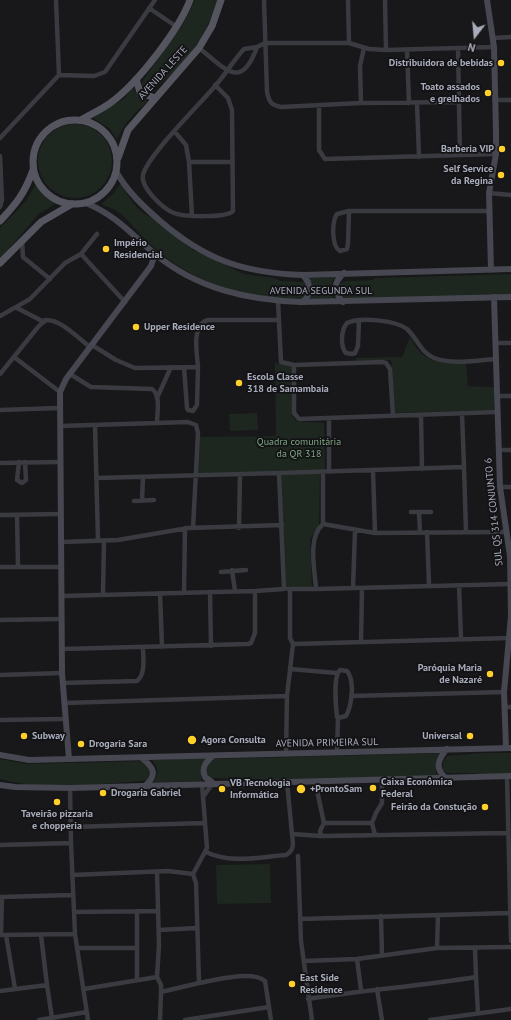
<!DOCTYPE html>
<html>
<head>
<meta charset="utf-8">
<style>
	body { margin:0 }
	#map { position:relative; width:511px; height:1020px; overflow:hidden; background:#18171a; font-family:"PT Sans",sans-serif }
	canvas { display:block }
	.north { position:absolute; left:455px; top:16px; width:40px; height:40px; -webkit-text-stroke:3px #131215; paint-order:stroke; rotate:196deg; font-size:11px; font-weight:700; line-height:16px; text-align:center; color:#a8acbb }
	.north::after { content:''; display:block; margin:auto; width:14px; height:18px; background:#a8acbb; clip-path:polygon(50% 0,100% 100%,50% 72%,0 100%) }
</style>
</head>
<body>
<div id="map">
<canvas width="511" height="1020"></canvas>
<div class="north">N</div>
</div>
<script>
const g = document.querySelector('canvas').getContext('2d');
g.lineJoin = 'round';
function paint(path, color) {
  g.fillStyle = color;
  g.fill(path, 'evenodd');
}
function stroke(path, color, width, dash) {
  g.strokeStyle = color;
  g.lineWidth = width;
  g.lineCap = dash ? 'butt' : 'round';
  g.setLineDash(dash || []);
  g.stroke(path);
}
function label(font, color, halo, rows, align = 'center') {
  g.font = font + ' "PT Sans",sans-serif';
  g.lineWidth = 3.5;
  g.setLineDash([]);
  g.textBaseline = 'middle';
  g.strokeStyle = halo;
  g.fillStyle = color;
  for (const [text, x, y, turn = 0] of rows) {
    g.save();
    g.translate(x, y);
    g.rotate((+turn || 0) * Math.PI / 180);
    g.textAlign = isNaN(turn) ? turn : align;
    if (halo) g.strokeText(text, 0, 0);
    g.fillText(text, 0, 0);
    g.restore();
  }
}
paint(new Path2D(`
	M 195,0 L 218,0 C 204,39 184,68 150,92 L 143,90 L 141,86 L 144,79 L 183,24 Z
	M 133,86 L 136,93 L 148,101 C 135,113 124,123 117,140 L 110,129 L 93,118 L 125,98 Z
	M38 161a37 37 0 1 1 74 0a37 37 0 1 1-74 0Z
	M 121,183 C 129,198 137,212 153,218 L 193,250 L 244,274 L 275,278 L 280,281 L 306,282 L 308,295 C 294,303 276,300 260,297 C 220,290 183,274 152,246 C 142,237 128,219 118,212 C 113,208 106,207 101,204 L 113,194 Z
	M 36,184 L 45,195 L 57,203 L 39,214 L 0,259 L 0,228 L 25,202 Z
	M 511,274 L 511,296 L 347,298 L 340,296 L 338,289 L 339,284 L 346,281 L 373,280 L 375,278 Z
	M 336,277 C 329,285 328,293 336,300 L 309,300 L 313,289 L 308,278 Z
	M 410,337 C 423,364 439,363 466,363 L 468,386 L 494,387 L 494,410 L 395,413 L 391,360 L 356,361 L 356,358 L 402,357 Z
	M 275,363 L 292,365 L 292,415 L 296,421 L 324,423 L 325,471 L 194,477 L 196,437 L 276,436 Z
	M 257,413 L 258,430 L 230,431 L 229,414 Z
	M 281,474 L 320,474 L 319,527 L 310,539 L 312,589 L 285,589 Z
	M 441,753 L 436,760 L 436,773 L 440,777 L 315,781 L 210,778 L 206,776 L 206,766 L 215,759 Z
	M 484,753 L 511,753 L 511,774 L 484,775 L 473,773 L 447,773 L 442,770 L 444,760 L 447,756 Z
	M 207,758 L 201,765 L 201,778 L 202,781 L 152,783 C 159,775 159,768 152,760 Z
	M 0,759 L 26,764 L 144,761 L 152,770 L 148,780 L 142,781 C 95,784 46,791 0,779 Z
	M 270,864 L 271,903 L 217,904 L 216,865 Z`), '#1d261f');
stroke(new Path2D(`
	M 264,0 L 267,92 C 269,102 271,105 281,107 L 361,103 L 459,102 L 458,48
	M 348,0 L 349,43
	M 385,0 L 386,50
	M 149,8 L 177,27
	M 493,38 L 511,37
	M 199,48 C 225,68 241,92 257,47
	M 407,50 L 409,103
	M 59,75 L 94,76 L 105,72 L 155,0
	M 215,85 L 228,98 L 232,110 L 233,211 C 227,218 183,217 174,213 C 163,209 140,187 143,175 C 147,156 201,103 216,85 C 226,73 234,60 244,49 L 257,47 L 265,43 L 349,43 L 369,49 L 386,50 L 494,47
	M 495,100 L 511,100
	M 459,102 L 460,155
	M 361,103 L 360,66 L 364,48
	M 417,103 L 419,157
	M 319,105 L 319,150 L 325,159 L 496,154
	M 175,132 L 186,145 L 189,162
	M 0,138 L 59,75 L 56,0
	M 0,156 L 2,200 L 0,207
	M 489,193 L 511,195
	M 349,211 L 348,244 L 347,249 L 340,251 C 331,246 332,221 337,214 L 349,211 L 489,211
	M 192,216 L 189,162 L 233,162
	M 22,241 L 23,257 L 50,279
	M 81,254 L 125,302
	M 278,301 L 281,362 L 294,365 L 382,362 L 386,363 L 390,369 L 393,416
	M 17,308 L 44,322
	M 0,316 L 30,299 L 65,263 L 81,254 L 97,234
	M 496,343 L 511,343
	M 92,345 L 116,360 L 135,368 L 198,367 C 197,353 191,325 208,320 L 279,320
	M 352,354 L 346,353 C 340,346 341,330 347,323 C 360,317 395,320 407,329 C 417,338 421,353 434,358 C 453,365 477,360 496,359
	M 352,354 L 355,353 L 358,346 L 359,320
	M 14,357 L 60,392
	M 294,365 L 294,413 L 299,419 L 497,412
	M 184,367 L 187,408 L 188,410 L 193,411 L 197,405 L 198,367
	M 0,374 L 38,327 L 45,320 C 61,319 78,338 90,347
	M 70,374 L 91,387 L 152,389 C 161,395 157,413 157,423
	M 497,396 L 511,396
	M 157,398 L 171,367
	M 0,410 L 59,408
	M 421,415 L 422,469
	M 329,418 L 329,471
	M 95,425 L 98,541
	M 60,426 L 188,422 L 196,425 L 198,433 L 193,528
	M 498,450 L 511,450
	M 19,462 L 17,480 L 22,483 L 26,480 L 25,462
	M 0,463 L 60,462
	M 464,467 L 466,532
	M 373,470 L 375,533
	M 323,472 L 323,524 L 375,533 L 507,532
	M 279,473 L 464,467 L 462,413
	M 97,478 L 279,473 L 284,589 L 255,591
	M 500,487 L 511,487
	M 134,501 L 154,500
	M 142,501 L 143,477
	M 411,512 L 431,512
	M 419,512 L 420,532
	M 0,515 L 61,514
	M 17,515 L 18,567
	M 239,528 L 240,474
	M 427,532 L 429,585
	M 62,542 L 118,540 L 188,528 L 282,525
	M 0,567 L 62,567
	M 232,570 L 235,591
	M 221,572 L 246,570
	M 459,585 L 461,638
	M 353,588 L 355,530
	M 288,589 L 316,589 C 315,570 307,538 323,524
	M 290,589 L 290,638 L 293,644 L 509,638
	M 316,589 L 510,584
	M 184,592 L 185,528
	M 210,592 L 211,646
	M 160,593 L 162,647
	M 103,594 L 104,541
	M 61,596 L 255,591 L 255,633 L 251,643 L 248,644 L 62,649
	M 0,620 L 61,619
	M 361,642 L 362,588
	M 290,669 L 337,673
	M 0,675 L 62,673
	M 62,683 L 137,681 C 146,674 143,658 143,647
	M 351,696 L 504,692
	M 64,703 L 287,696
	M 505,707 L 511,707
	M 0,720 L 65,719
	M 337,752 L 338,718 L 337,717 C 336,708 333,676 340,670 L 347,671 C 355,681 352,705 346,716 L 338,718
	M 286,754 L 287,696 L 293,644
	M 507,776 L 511,941
	M 315,781 L 324,823
	M 287,782 L 292,834
	M 70,788 L 71,843 L 75,934 L 88,1020
	M 203,797 L 213,783
	M 372,823 L 376,813 L 382,803 L 382,779
	M 71,827 L 204,823
	M 321,836 L 320,831 L 324,823 L 372,823 L 375,835
	M 0,845 L 71,843
	M 206,852 C 231,864 259,857 286,855 C 295,850 293,843 292,834 L 321,836 L 508,833
	M 298,856 L 301,941 L 312,1020
	M 193,874 L 207,848 L 202,784
	M 72,875 L 168,871 L 193,874 L 196,883 L 199,983 C 215,980 253,970 265,981 L 271,1020
	M 0,897 L 73,895
	M 74,912 L 158,911
	M 381,916 L 382,955
	M 300,919 L 510,913
	M 159,930 L 197,928
	M 0,935 L 75,934
	M 1,935 L 2,897
	M 6,935 L 15,989
	M 41,935 L 47,985
	M 78,948 L 136,948
	M 437,948 L 438,915
	M 357,959 L 361,990
	M 304,961 L 357,959 L 437,948 L 511,947
	M 157,977 L 161,985 L 161,992 L 199,983
	M 476,977 L 478,1013
	M 137,979 L 137,911
	M 84,989 L 157,977 L 159,945 L 157,872
	M 377,989 L 382,1020
	M 0,991 L 47,985 L 52,1018
	M 308,999 C 364,990 420,986 476,977 L 475,948
	M 39,1020 L 87,1012
	M 160,1020 L 161,992
	M 185,1020 L 269,1007
	M 430,1020 L 511,1009`), '#3a3a41', 4.5);
stroke(new Path2D(`
	M 487,0 L 494,47 L 496,131 L 496,154 L 489,193 L 491,270
	M 117,173 C 128,192 143,206 159,220 C 205,260 243,273 303,275 L 511,269
	M 86,203 C 117,216 131,234 155,254 C 197,289 248,300 301,302 L 511,297
	M 494,297 L 500,487 L 510,556 L 511,616 L 504,692 L 506,748
	M 301,302 L 306,299 L 310,291 L 308,282 L 303,275
	M 343,302 C 333,291 333,283 344,273
	M 0,755 L 29,760 L 69,759 L 511,748
	M 213,756 C 206,762 201,767 205,777 L 213,783
	M 142,758 C 153,767 158,774 146,785
	M 69,759 L 62,673 L 60,392 L 66,379 L 151,266 L 155,254
	M 445,777 C 434,768 439,758 447,749
	M 0,785 L 15,787 L 70,788 L 511,776`), '#464750', 6);
stroke(new Path2D(`
	M 136,79 L 140,92 L 154,98
	M33 162a42 42 0 1 1 84 0a42 42 0 1 1-84 0Z
	M 81,120 C 91,114 103,109 113,101 C 138,82 179,30 190,0
	M 118,158 L 128,130 L 199,48 L 212,26 L 221,0
	M 0,221 C 16,204 25,193 33,170
	M 0,263 L 41,222 L 72,204`), '#54555f', 7);
for (const [x, y, r, color] of [
	[501,63,4,"#ffd02a"],
	[488,93,4,"#ffd02a"],
	[502,149,4,"#ffd02a"],
	[501,175,4,"#ffd02a"],
	[106,249,4,"#ffd02a"],
	[136,327,4,"#ffd02a"],
	[239,383,4,"#ffd02a"],
	[490,674,4,"#ffd02a"],
	[24,736,4,"#ffd02a"],
	[470,736,4,"#ffd02a"],
	[192,740,5,"#ffd02a"],
	[81,744,4,"#ffd02a"],
	[373,788,4,"#ffd02a"],
	[222,789,4,"#ffd02a"],
	[301,789,5,"#ffd02a"],
	[103,793,4,"#ffd02a"],
	[57,802,4,"#ffd02a"],
	[485,807,4,"#ffd02a"],
	[292,984,4,"#ffd02a"]
]) {
  const dot = new Path2D();
  dot.arc(x, y, r, 0, 2 * Math.PI);
  g.fillStyle = color;
  g.fill(dot);
  stroke(dot, '#131215', 1.5);
}
label('bold 10px', '#a8acbb', '#131215', [
	["Distribuidora de bebidas",493,63,"right"],
	["Toato assados",480,87,"right"],
	["e grelhados",480,99,"right"],
	["Barberia VIP",494,149,"right"],
	["Self Service",493,169,"right"],
	["da Regina",493,181,"right"],
	["Império",114,243],
	["Residencial",114,255],
	["Upper Residence",144,327],
	["Escola Classe",247,377],
	["318 de Samambaia",247,389],
	["Paróquia Maria",482,668,"right"],
	["de Nazaré",482,680,"right"],
	["Subway",32,736],
	["Universal",462,736,"right"],
	["Agora Consulta",201,740],
	["Drogaria Sara",89,744],
	["Caixa Econômica",381,782],
	["Federal",381,794],
	["VB Tecnologia",230,783],
	["Informática",230,795],
	["+ProntoSam",310,789],
	["Drogaria Gabriel",111,793],
	["Feirão da Constução",477,807,"right"],
	["Taveirão pizzaria",57,814,"center"],
	["e chopperia",57,826,"center"],
	["East Side",300,978],
	["Residence",300,990]
], 'left');
label('10px', '#a8acbb', '#131215', [
	["AVENIDA LESTE",163,73,-48],
	["AVENIDA SEGUNDA SUL",321,291],
	["SUL QS 314 CONJUNTO 6",494,512,-96],
	["AVENIDA PRIMEIRA SUL",327,743,-1]
]);
label('10px', '#7ea885', '#131215', [
	["Quadra comunitária",299,442],
	["da QR 318",299,454]
]);
</script>
</body>
</html>
